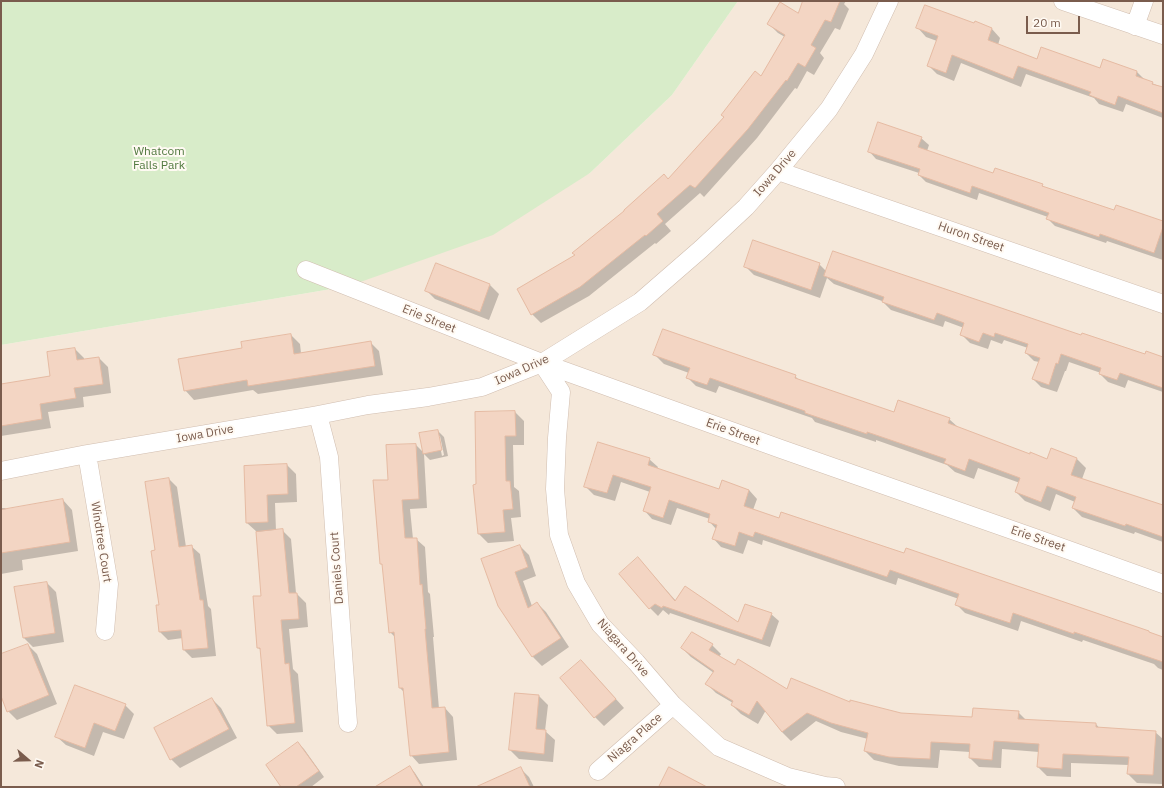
<!DOCTYPE html>
<html>
<head>
<meta charset="utf-8">
<style>
	body { margin:0 }
	#map { position:relative; width:1164px; height:788px; overflow:hidden; background:#fdf6ec; font-family:"IBM Plex Sans",sans-serif }
	canvas { display:block }
	.frame { position:absolute; inset:0; border:2px solid #7a5c4d; pointer-events:none }
	.north { position:absolute; left:8px; top:740px; width:40px; height:40px; -webkit-text-stroke:3px #fffaf3; paint-order:stroke; rotate:110deg; font-size:11px; font-weight:700; line-height:16px; text-align:center; color:#7a5c4d }
	.north::after { content:''; display:block; margin:auto; width:14px; height:18px; background:#7a5c4d; clip-path:polygon(50% 0,100% 100%,50% 72%,0 100%) }
	.scale { position:absolute; left:1026px; top:16px; width:54px; height:18px; box-sizing:border-box; border:2px solid #7a5c4d; border-top:0; padding-left:5px; font-size:12px; line-height:14px; white-space:nowrap; color:#7a5c4d; -webkit-text-stroke:3px #fffaf3; paint-order:stroke }
</style>
</head>
<body>
<div id="map">
<canvas width="1164" height="788"></canvas>
<div class="frame"></div>
<div class="north">N</div>
<div class="scale">20 m</div>
</div>
<script>
const g = document.querySelector('canvas').getContext('2d');
g.lineJoin = 'round';
function paint(path, color) {
  g.fillStyle = color;
  g.fill(path, 'evenodd');
}
function stroke(path, color, width, dash) {
  g.strokeStyle = color;
  g.lineWidth = width;
  g.lineCap = dash ? 'butt' : 'round';
  g.setLineDash(dash || []);
  g.stroke(path);
}
function label(font, color, halo, rows, align = 'center') {
  g.font = font + ' "IBM Plex Sans",sans-serif';
  g.lineWidth = 4;
  g.setLineDash([]);
  g.textBaseline = 'middle';
  g.strokeStyle = halo;
  g.fillStyle = color;
  for (const [text, x, y, turn = 0] of rows) {
    g.save();
    g.translate(x, y);
    g.rotate((+turn || 0) * Math.PI / 180);
    g.textAlign = isNaN(turn) ? turn : align;
    if (halo) g.strokeText(text, 0, 0);
    g.fillText(text, 0, 0);
    g.restore();
  }
}
paint(new Path2D(`
	M 738,1 L 1163,1 L 1163,787 L 1,787 L 1,345 L 349,286 L 590,173 L 672,95 Z`), '#f5e8da');
paint(new Path2D(`
	M 1,1 L 738,1 L 672,95 L 590,173 L 493,235 L 349,286 L 1,345 Z`), '#d8ecc9');
paint(new Path2D(`
	M 804,1 L 846,1 L 844,4 L 849,9 L 840,30 L 835,28 L 820,53 L 824,58 L 814,75 L 807,71 L 797,89 L 795,88 L 757,138 L 704,197 L 700,193 L 665,224 L 671,231 L 656,244 L 655,243 L 589,296 L 541,323 L 532,314 L 518,289 L 576,256 L 668,180 L 725,118 L 722,115 L 761,77 L 785,37 L 778,33 L 769,24 L 799,14 Z
	M 976,23 L 992,29 L 1000,38 L 998,45 L 1038,60 L 1100,69 L 1103,60 L 1137,72 L 1145,80 L 1163,88 L 1163,118 L 1126,104 L 1123,112 L 1099,104 L 1094,98 L 1026,74 L 1021,87 L 961,63 L 954,81 L 937,74 L 928,65 L 937,41 L 926,37 L 918,28 L 975,25 Z
	M 921,138 L 929,145 L 927,151 L 993,174 L 1042,185 L 1045,188 L 1115,211 L 1163,222 L 1163,260 L 1107,241 L 1106,243 L 1055,226 L 1048,219 L 1048,217 L 979,193 L 977,200 L 926,182 L 919,175 L 919,173 L 876,159 L 869,151 Z
	M 436,264 L 490,285 L 499,294 L 489,320 L 435,299 L 426,290 Z
	M 819,264 L 827,272 L 1082,336 L 1145,356 L 1163,358 L 1163,392 L 1128,380 L 1125,388 L 1108,382 L 1100,374 L 1101,373 L 1069,362 L 1066,371 L 1065,371 L 1057,392 L 1041,387 L 1033,379 L 1039,362 L 1034,361 L 1026,353 L 1028,348 L 1004,340 L 1002,344 L 991,340 L 988,349 L 970,343 L 962,335 L 964,328 L 945,321 L 943,327 L 891,310 L 882,301 L 834,284 L 827,278 L 820,298 L 754,275 L 745,266 Z
	M 291,335 L 300,344 L 301,353 L 370,342 L 379,351 L 383,375 L 258,394 L 253,390 L 194,400 L 185,390 Z
	M 75,349 L 84,358 L 84,360 L 99,358 L 108,367 L 111,393 L 83,397 L 84,407 L 48,412 L 51,428 L 1,436 L 1,385 L 51,376 Z
	M 655,355 L 795,376 L 800,381 L 895,413 L 949,419 L 959,428 L 1030,455 L 1047,460 L 1052,450 L 1077,459 L 1086,468 L 1082,479 L 1163,506 L 1163,542 L 1135,532 L 1134,534 L 1082,517 L 1073,508 L 1075,502 L 1056,494 L 1050,511 L 1025,501 L 1016,492 L 1020,483 L 978,468 L 974,479 L 955,472 L 947,465 L 876,440 L 876,442 L 815,422 L 812,418 L 719,386 L 716,393 L 696,386 L 687,377 L 689,373 L 664,364 Z
	M 515,412 L 524,421 L 524,445 L 513,445 L 514,487 L 519,491 L 521,517 L 511,518 L 514,541 L 488,543 L 479,534 L 475,486 L 477,485 Z
	M 438,431 L 444,437 L 448,456 L 430,460 L 424,454 L 427,508 L 410,509 L 413,539 L 416,539 L 425,547 L 428,592 L 430,594 L 434,637 L 433,637 L 439,709 L 445,708 L 453,717 L 457,760 L 419,764 L 411,755 L 405,693 L 400,688 L 395,637 L 390,632 L 384,566 L 381,564 L 389,480 L 416,445 L 424,453 ZM 438,436 L 440,436 L 444,455 L 442,456 Z
	M 649,459 L 658,467 L 657,469 L 719,491 L 722,481 L 749,490 L 757,499 L 753,510 L 780,519 L 905,554 L 1163,638 L 1163,670 L 1158,668 L 1154,664 L 1083,640 L 1082,642 L 1021,621 L 1018,631 L 965,613 L 957,605 L 959,599 L 898,578 L 896,585 L 763,540 L 762,545 L 748,540 L 743,554 L 721,547 L 713,538 L 716,529 L 709,521 L 710,519 L 677,508 L 671,525 L 652,519 L 644,510 L 650,492 L 621,482 L 615,501 L 594,495 L 585,486 Z
	M 287,465 L 296,474 L 297,502 L 275,503 L 276,531 L 282,530 L 291,539 L 296,593 L 306,603 L 308,627 L 289,629 L 293,669 L 298,674 L 303,732 L 277,734 L 268,725 L 261,650 L 258,648 L 263,597 L 257,532 L 247,523 Z
	M 169,479 L 177,487 L 186,547 L 191,546 L 200,554 L 208,606 L 211,609 L 216,656 L 192,658 L 184,650 L 183,638 L 168,640 L 160,632 L 160,606 L 157,551 Z
	M 63,500 L 72,510 L 78,551 L 22,560 L 23,570 L 1,574 L 1,508 L 5,508 L 7,510 Z
	M 520,546 L 529,555 L 536,576 L 523,581 L 532,606 L 537,603 L 546,612 L 569,647 L 542,666 L 533,657 L 499,606 Z
	M 645,566 L 676,601 L 739,624 L 771,614 L 779,621 L 770,647 L 670,613 L 669,615 L 663,610 L 658,616 L 650,608 Z
	M 47,583 L 56,592 L 64,642 L 33,647 L 24,638 Z
	M 28,645 L 37,654 L 57,704 L 17,720 L 8,711 L 1,694 L 1,655 Z
	M 712,645 L 721,654 L 719,657 L 735,667 L 788,690 L 901,714 L 973,718 L 1018,712 L 1026,720 L 1096,724 L 1100,729 L 1155,732 L 1163,739 L 1162,784 L 1137,783 L 1128,774 L 1129,765 L 1071,763 L 1071,777 L 1047,776 L 1038,767 L 1039,752 L 1002,749 L 1001,768 L 979,767 L 970,758 L 970,752 L 940,750 L 938,768 L 899,766 L 874,760 L 865,751 L 868,739 L 841,732 L 816,721 L 791,741 L 782,732 L 766,710 L 758,724 L 741,714 L 732,705 L 733,703 L 716,693 L 707,684 L 714,673 L 691,657 L 682,648 Z
	M 590,670 L 624,708 L 604,726 L 595,717 Z
	M 539,696 L 548,705 L 545,731 L 555,740 L 553,762 L 519,759 L 510,750 Z
	M 212,699 L 221,708 L 237,738 L 180,768 L 171,759 Z
	M 125,705 L 134,714 L 124,739 L 103,732 L 94,756 L 66,745 L 56,736 Z
	M 298,743 L 304,749 L 324,777 L 311,787 L 282,787 Z
	M 410,767 L 415,773 L 424,787 L 380,787 Z
	M 520,768 L 529,777 L 534,787 L 499,787 Z`), '#0003');
const building = new Path2D(`
	M 803,1 L 840,1 L 831,22 L 825,20 L 811,45 L 816,48 L 805,67 L 798,63 L 787,81 L 786,80 L 748,129 L 695,188 L 690,185 L 657,214 L 663,221 L 646,236 L 645,235 L 580,287 L 531,315 L 517,289 L 575,255 L 572,253 L 624,211 L 624,210 L 664,174 L 668,179 L 724,117 L 721,115 L 755,71 L 761,76 L 785,35 L 767,24 L 780,2 L 798,13 Z
	M 925,5 L 974,23 L 975,21 L 992,28 L 988,40 L 1037,59 L 1041,47 L 1100,68 L 1103,59 L 1137,71 L 1136,76 L 1153,82 L 1152,84 L 1163,87 L 1163,113 L 1118,96 L 1115,105 L 1089,95 L 1091,92 L 1018,66 L 1013,79 L 952,55 L 946,73 L 927,66 L 938,36 L 916,28 Z
	M 878,122 L 922,137 L 918,147 L 993,173 L 995,168 L 1043,184 L 1042,186 L 1114,210 L 1116,205 L 1163,221 L 1163,227 L 1154,253 L 1100,234 L 1099,237 L 1046,219 L 1049,213 L 972,186 L 970,193 L 918,175 L 920,169 L 868,152 Z
	M 753,240 L 820,263 L 811,290 L 744,267 Z
	M 833,251 L 1081,335 L 1082,333 L 1145,354 L 1146,351 L 1163,357 L 1163,388 L 1120,373 L 1117,380 L 1099,374 L 1101,368 L 1061,354 L 1058,364 L 1056,363 L 1049,385 L 1032,379 L 1040,358 L 1025,353 L 1028,344 L 995,333 L 994,337 L 983,333 L 979,342 L 960,335 L 964,323 L 937,313 L 934,320 L 882,302 L 884,297 L 824,276 Z
	M 436,263 L 490,284 L 480,312 L 425,291 Z
	M 663,329 L 796,375 L 795,378 L 894,412 L 898,400 L 950,418 L 948,423 L 1030,454 L 1030,452 L 1047,459 L 1051,448 L 1077,458 L 1071,475 L 1163,505 L 1163,537 L 1126,524 L 1125,526 L 1072,508 L 1076,497 L 1047,486 L 1041,502 L 1015,492 L 1020,478 L 969,459 L 965,471 L 944,463 L 946,459 L 867,432 L 867,434 L 805,413 L 805,411 L 710,378 L 707,385 L 686,378 L 690,368 L 653,355 Z
	M 291,334 L 294,354 L 371,341 L 375,366 L 248,386 L 247,380 L 184,391 L 178,359 L 242,348 L 241,342 Z
	M 75,348 L 77,360 L 99,357 L 103,384 L 74,388 L 76,398 L 40,404 L 42,419 L 1,426 L 1,384 L 50,376 L 47,352 Z
	M 515,411 L 516,436 L 505,436 L 506,481 L 510,481 L 513,509 L 503,510 L 505,532 L 478,534 L 473,485 L 476,484 L 475,412 Z
	M 438,430 L 442,450 L 423,454 L 419,433 Z
	M 598,442 L 650,458 L 648,465 L 719,489 L 722,480 L 749,490 L 744,506 L 779,518 L 781,512 L 904,553 L 906,548 L 1149,631 L 1149,632 L 1163,637 L 1163,662 L 1074,632 L 1074,634 L 1013,613 L 1010,623 L 955,605 L 959,594 L 890,570 L 887,577 L 755,532 L 753,537 L 739,532 L 735,546 L 712,539 L 717,525 L 708,522 L 710,514 L 669,500 L 663,518 L 643,511 L 651,487 L 613,475 L 607,493 L 584,487 Z
	M 416,444 L 419,499 L 402,500 L 405,538 L 417,538 L 420,585 L 422,584 L 426,629 L 425,629 L 432,708 L 445,707 L 449,752 L 410,756 L 403,688 L 399,688 L 394,632 L 389,633 L 382,564 L 380,564 L 373,480 L 388,480 L 386,445 Z
	M 287,464 L 288,494 L 267,495 L 268,522 L 246,523 L 244,466 Z
	M 169,478 L 179,547 L 192,545 L 200,600 L 203,600 L 208,648 L 183,650 L 181,630 L 159,632 L 156,605 L 159,605 L 151,551 L 155,550 L 145,482 Z
	M 63,499 L 70,542 L 1,553 L 1,510 Z
	M 283,529 L 289,593 L 297,593 L 299,619 L 281,620 L 285,664 L 289,663 L 295,723 L 267,726 L 260,648 L 257,648 L 253,596 L 261,596 L 256,532 Z
	M 520,545 L 528,567 L 515,572 L 528,608 L 537,602 L 561,638 L 532,657 L 498,606 L 481,559 Z
	M 638,557 L 675,601 L 685,586 L 738,622 L 745,604 L 772,613 L 762,640 L 663,606 L 662,608 L 655,604 L 649,609 L 619,574 Z
	M 47,582 L 55,633 L 23,638 L 14,587 Z
	M 692,632 L 713,644 L 709,650 L 735,665 L 738,659 L 787,689 L 791,678 L 850,702 L 850,700 L 901,713 L 972,717 L 973,708 L 1019,711 L 1018,719 L 1096,723 L 1096,727 L 1156,731 L 1153,775 L 1127,774 L 1129,757 L 1063,754 L 1062,769 L 1037,767 L 1039,744 L 994,741 L 992,760 L 969,758 L 970,744 L 931,742 L 930,759 L 889,757 L 864,751 L 868,733 L 831,723 L 807,713 L 782,732 L 757,701 L 749,715 L 731,705 L 733,701 L 705,684 L 714,671 L 681,648 Z
	M 28,644 L 49,695 L 7,712 L 1,696 L 1,654 Z
	M 581,660 L 616,699 L 594,718 L 560,678 Z
	M 75,685 L 126,704 L 115,731 L 94,723 L 85,748 L 55,737 Z
	M 515,693 L 539,695 L 536,729 L 546,730 L 544,754 L 509,750 Z
	M 212,698 L 229,729 L 170,760 L 154,728 Z
	M 298,742 L 319,771 L 296,787 L 281,787 L 266,765 Z
	M 410,766 L 422,787 L 375,787 Z
	M 521,767 L 530,787 L 476,787 Z
	M 669,767 L 707,787 L 659,787 Z`);
paint(building, '#f3d5c3');
stroke(building, '#e6bba3', 1);
const minor = new Path2D(`
	M 1063,1 L 1163,35
	M 1135,26 L 1144,1
	M 778,171 L 1163,304
	M 306,270 L 542,363 L 781,449 L 1035,538 L 1163,584
	M 542,363 L 561,392 L 557,438 L 555,489 L 559,535 L 576,583 L 600,624 L 636,662 L 673,705 L 719,747 L 788,777 L 825,786 L 836,787
	M 318,415 L 329,457 L 348,723
	M 87,454 L 109,584 L 105,631
	M 1,471 L 87,454 L 318,415 L 368,405 L 428,397 L 482,387 L 542,363 L 640,302 L 701,249 L 746,207 L 778,171 L 829,109 L 864,54 L 889,1
	M 598,771 L 673,705`);
stroke(minor, '#d1beb0', 19);
stroke(minor, '#fff', 18);
label('12px', '#537a41', '#fffaf3', [
	["Whatcom",159,152],
	["Falls Park",159,166]
]);
label('12px', '#7a5c4d', '#fffaf3', [
	["Iowa Drive",775,173,-49],
	["Huron Street",971,237,19],
	["Erie Street",429,319,22],
	["Iowa Drive",522,370,-24],
	["Erie Street",733,432,20],
	["Iowa Drive",205,434,-10],
	["Erie Street",1038,539,19],
	["Windtree Court",101,542,81],
	["Daniels Court",337,568,-94],
	["Niagara Drive",623,648,49],
	["Niagra Place",635,738,-41]
]);
</script>
</body>
</html>
